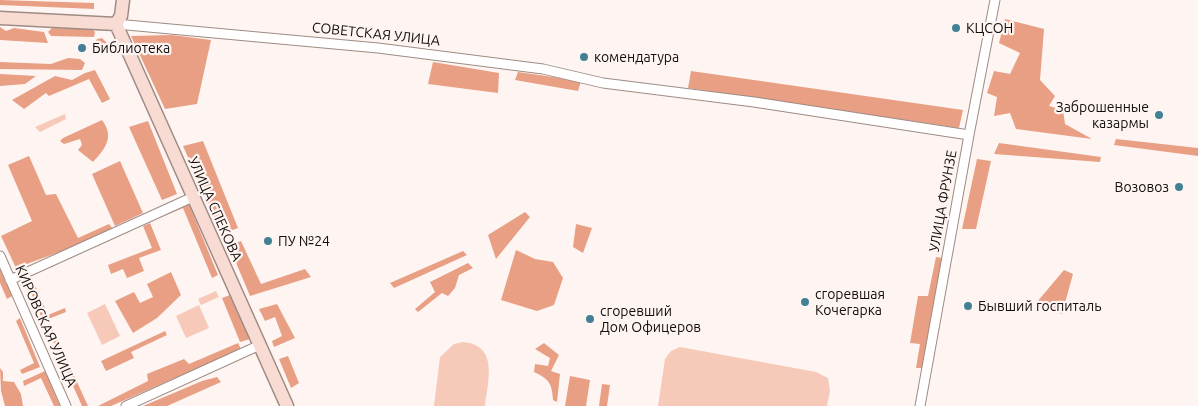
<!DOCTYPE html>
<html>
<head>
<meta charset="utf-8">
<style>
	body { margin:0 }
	canvas { display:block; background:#fef5f2 }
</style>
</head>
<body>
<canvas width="1198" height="406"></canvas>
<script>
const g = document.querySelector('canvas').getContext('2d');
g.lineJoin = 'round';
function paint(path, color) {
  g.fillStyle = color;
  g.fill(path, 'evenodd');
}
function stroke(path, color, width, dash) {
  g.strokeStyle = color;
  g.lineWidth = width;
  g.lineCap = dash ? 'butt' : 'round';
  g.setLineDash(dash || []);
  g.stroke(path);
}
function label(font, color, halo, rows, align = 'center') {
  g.font = font + ' Ubuntu,sans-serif';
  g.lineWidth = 4.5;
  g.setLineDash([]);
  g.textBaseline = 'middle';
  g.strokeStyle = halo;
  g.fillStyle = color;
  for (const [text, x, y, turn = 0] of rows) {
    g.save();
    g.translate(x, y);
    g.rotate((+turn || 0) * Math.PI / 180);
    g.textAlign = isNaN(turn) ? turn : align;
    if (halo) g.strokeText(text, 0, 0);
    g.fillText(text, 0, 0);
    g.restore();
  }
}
paint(new Path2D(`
	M 65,114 L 66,119 L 40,132 L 35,127 Z
	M 216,291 L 219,297 L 201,305 L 198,299 Z
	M 105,304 L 120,336 L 102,345 L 87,313 Z
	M 199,305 L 209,328 L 186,338 L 176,316 Z
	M 463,342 C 499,345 488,381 485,406 L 434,406 L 440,357 L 454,344 Z
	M 680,347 L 816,372 L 828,378 L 830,391 L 827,406 L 658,406 L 665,359 L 671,351 Z`), '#f7c9b8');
paint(new Path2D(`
	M 0,0 L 94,3 L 94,9 L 0,5 Z
	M 1005,19 L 1044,29 L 1040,80 L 1055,96 L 1049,106 L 1063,110 L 1065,124 L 1092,139 L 1016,129 L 1010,113 L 994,116 L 997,97 L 987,93 L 994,71 L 1010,74 L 1020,53 L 999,43 Z
	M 0,27 L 6,31 L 14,28 L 44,32 L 48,43 L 0,40 Z
	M 52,28 L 92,29 L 95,32 L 94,37 L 51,36 L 48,32 Z
	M 172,35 L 211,40 L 197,104 L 165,109 L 131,36 Z
	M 102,38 L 108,44 L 107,52 L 98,50 L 94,44 L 97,39 Z
	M 68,58 L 80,59 L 85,63 L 82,70 L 0,69 L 0,62 L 51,64 Z
	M 433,62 L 499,73 L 498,93 L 428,84 Z
	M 95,70 L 110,99 L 102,103 L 89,79 L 49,96 L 46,93 L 24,109 L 12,100 L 55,76 L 72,80 L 85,73 Z
	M 691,71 L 963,110 L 959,128 L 688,88 Z
	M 518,72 L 581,81 L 578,91 L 515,80 Z
	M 0,74 L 36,76 L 25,84 L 0,86 Z
	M 102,120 C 115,137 105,149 93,162 L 78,150 L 82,145 L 80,139 L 64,144 L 60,141 L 63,138 Z
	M 148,121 L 177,194 L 162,200 L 129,127 Z
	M 1116,139 L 1198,148 L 1198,156 L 1114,145 Z
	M 203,141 L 238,228 L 222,234 L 183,146 Z
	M 999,143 L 1101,157 L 1100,162 L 994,154 Z
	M 29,156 L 46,195 L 56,194 L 78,238 L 109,224 L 113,229 L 70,248 L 16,268 L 1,236 L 32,221 L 8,165 Z
	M 977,159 L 991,161 L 976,229 L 962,229 Z
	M 120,161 L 143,213 L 115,226 L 92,174 Z
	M 188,202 L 218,275 L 212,278 L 183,208 L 159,218 L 158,215 Z
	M 525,212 L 530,217 L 496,259 L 488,235 Z
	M 150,223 L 161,250 L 139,258 L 144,271 L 127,278 L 123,269 L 111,274 L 108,265 L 152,248 L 143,226 Z
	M 576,224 L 592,228 L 583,253 L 573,247 Z
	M 241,241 L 261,284 L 305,269 L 311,277 L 250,296 L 229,246 Z
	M 516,250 L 535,259 L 553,262 L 563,278 L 554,305 L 537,311 L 501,300 Z
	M 463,251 L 467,255 L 394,288 L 390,283 Z
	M 936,257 L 942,258 L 922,368 L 916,368 L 920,344 L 910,343 L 918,296 L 928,296 Z
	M 468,263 L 473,268 L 459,275 L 455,288 L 448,296 L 442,293 L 418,312 L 415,309 L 435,292 L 430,282 Z
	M 0,269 L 12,296 L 7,299 L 0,283 Z
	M 1064,270 L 1073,274 L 1062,314 L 1037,302 Z
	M 171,272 L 181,295 L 157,318 L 133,333 L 115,301 L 134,292 L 140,303 L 153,297 L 147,284 Z
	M 32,278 L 48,315 L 65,308 L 66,312 L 43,321 L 26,281 Z
	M 230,295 L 250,339 L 240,342 L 222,298 Z
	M 277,304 L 295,338 L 274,347 L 272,341 L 282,336 L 275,317 L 265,321 L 259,309 Z
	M 20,318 L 40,367 L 22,374 L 20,370 L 34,363 L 16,321 Z
	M 52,327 L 88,406 L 82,406 L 48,330 Z
	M 165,331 L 167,335 L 131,352 L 134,358 L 106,371 L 101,361 Z
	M 238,343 L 241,349 L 111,406 L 98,406 L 148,381 L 147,374 L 184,359 L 189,364 Z
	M 544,343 L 559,355 L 551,371 L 560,374 L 557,402 L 553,400 C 552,383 549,379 534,372 L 535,364 L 548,366 L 550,358 L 535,349 Z
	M 288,356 L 299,383 L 291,388 L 279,359 Z
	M 0,368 L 3,372 L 3,381 L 14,382 L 21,394 L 23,406 L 5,406 L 1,391 Z
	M 45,371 L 60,406 L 54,406 L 41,378 L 24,386 L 23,381 Z
	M 570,376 L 590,380 L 586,406 L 565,406 Z
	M 217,377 L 221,382 L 167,406 L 143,406 L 202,381 Z
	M 602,384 L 610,385 L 607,406 L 599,406 Z`), '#e99f84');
const street = new Path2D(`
	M 116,24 L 378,48 L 543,69 L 603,83 L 754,102 L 969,135 L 920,406
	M 969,135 L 995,0
	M 0,256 L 66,406
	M 10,280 L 193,197
	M 126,406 L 260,345`);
const secondary = new Path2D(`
	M 0,18 L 116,24
	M 116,24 L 287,406
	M 116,24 L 121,16 L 123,0`);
stroke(street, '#9f8b84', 11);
stroke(secondary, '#9f8b84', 15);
stroke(street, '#fff', 9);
stroke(secondary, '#f8dcd3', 12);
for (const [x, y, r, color] of [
	[956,28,5,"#428195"],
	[82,48,5,"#428195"],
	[584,57,5,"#428195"],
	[1159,115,5,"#428195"],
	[1179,187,5,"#428195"],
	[268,241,5,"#428195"],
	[805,302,5,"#428195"],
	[968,306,5,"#428195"],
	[590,319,5,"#428195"]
]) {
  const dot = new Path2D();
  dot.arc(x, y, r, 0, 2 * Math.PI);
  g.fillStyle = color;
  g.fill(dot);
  stroke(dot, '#fef5f2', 2);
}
label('14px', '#140d0b', '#fef5f2', [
	["КЦСОН",966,28],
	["Библиотека",92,48],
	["комендатура",594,57],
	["Заброшенные",1149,107,"right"],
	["казармы",1149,123,"right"],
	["Возовоз",1169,187,"right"],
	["ПУ №24",278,241],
	["сгоревшая",815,294],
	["Кочегарка",815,310],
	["Бывший госпиталь",978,306],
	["сгоревший",600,311],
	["Дом Офицеров",600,327]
], 'left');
label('14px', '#140d0b', '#fef5f2', [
	["СОВЕТСКАЯ УЛИЦА",376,34,6],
	["УЛИЦА ФРУНЗЕ",943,201,-80],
	["УЛИЦА СПЕКОВА",215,209,66],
	["КИРОВСКАЯ УЛИЦА",46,326,66]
]);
</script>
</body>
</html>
